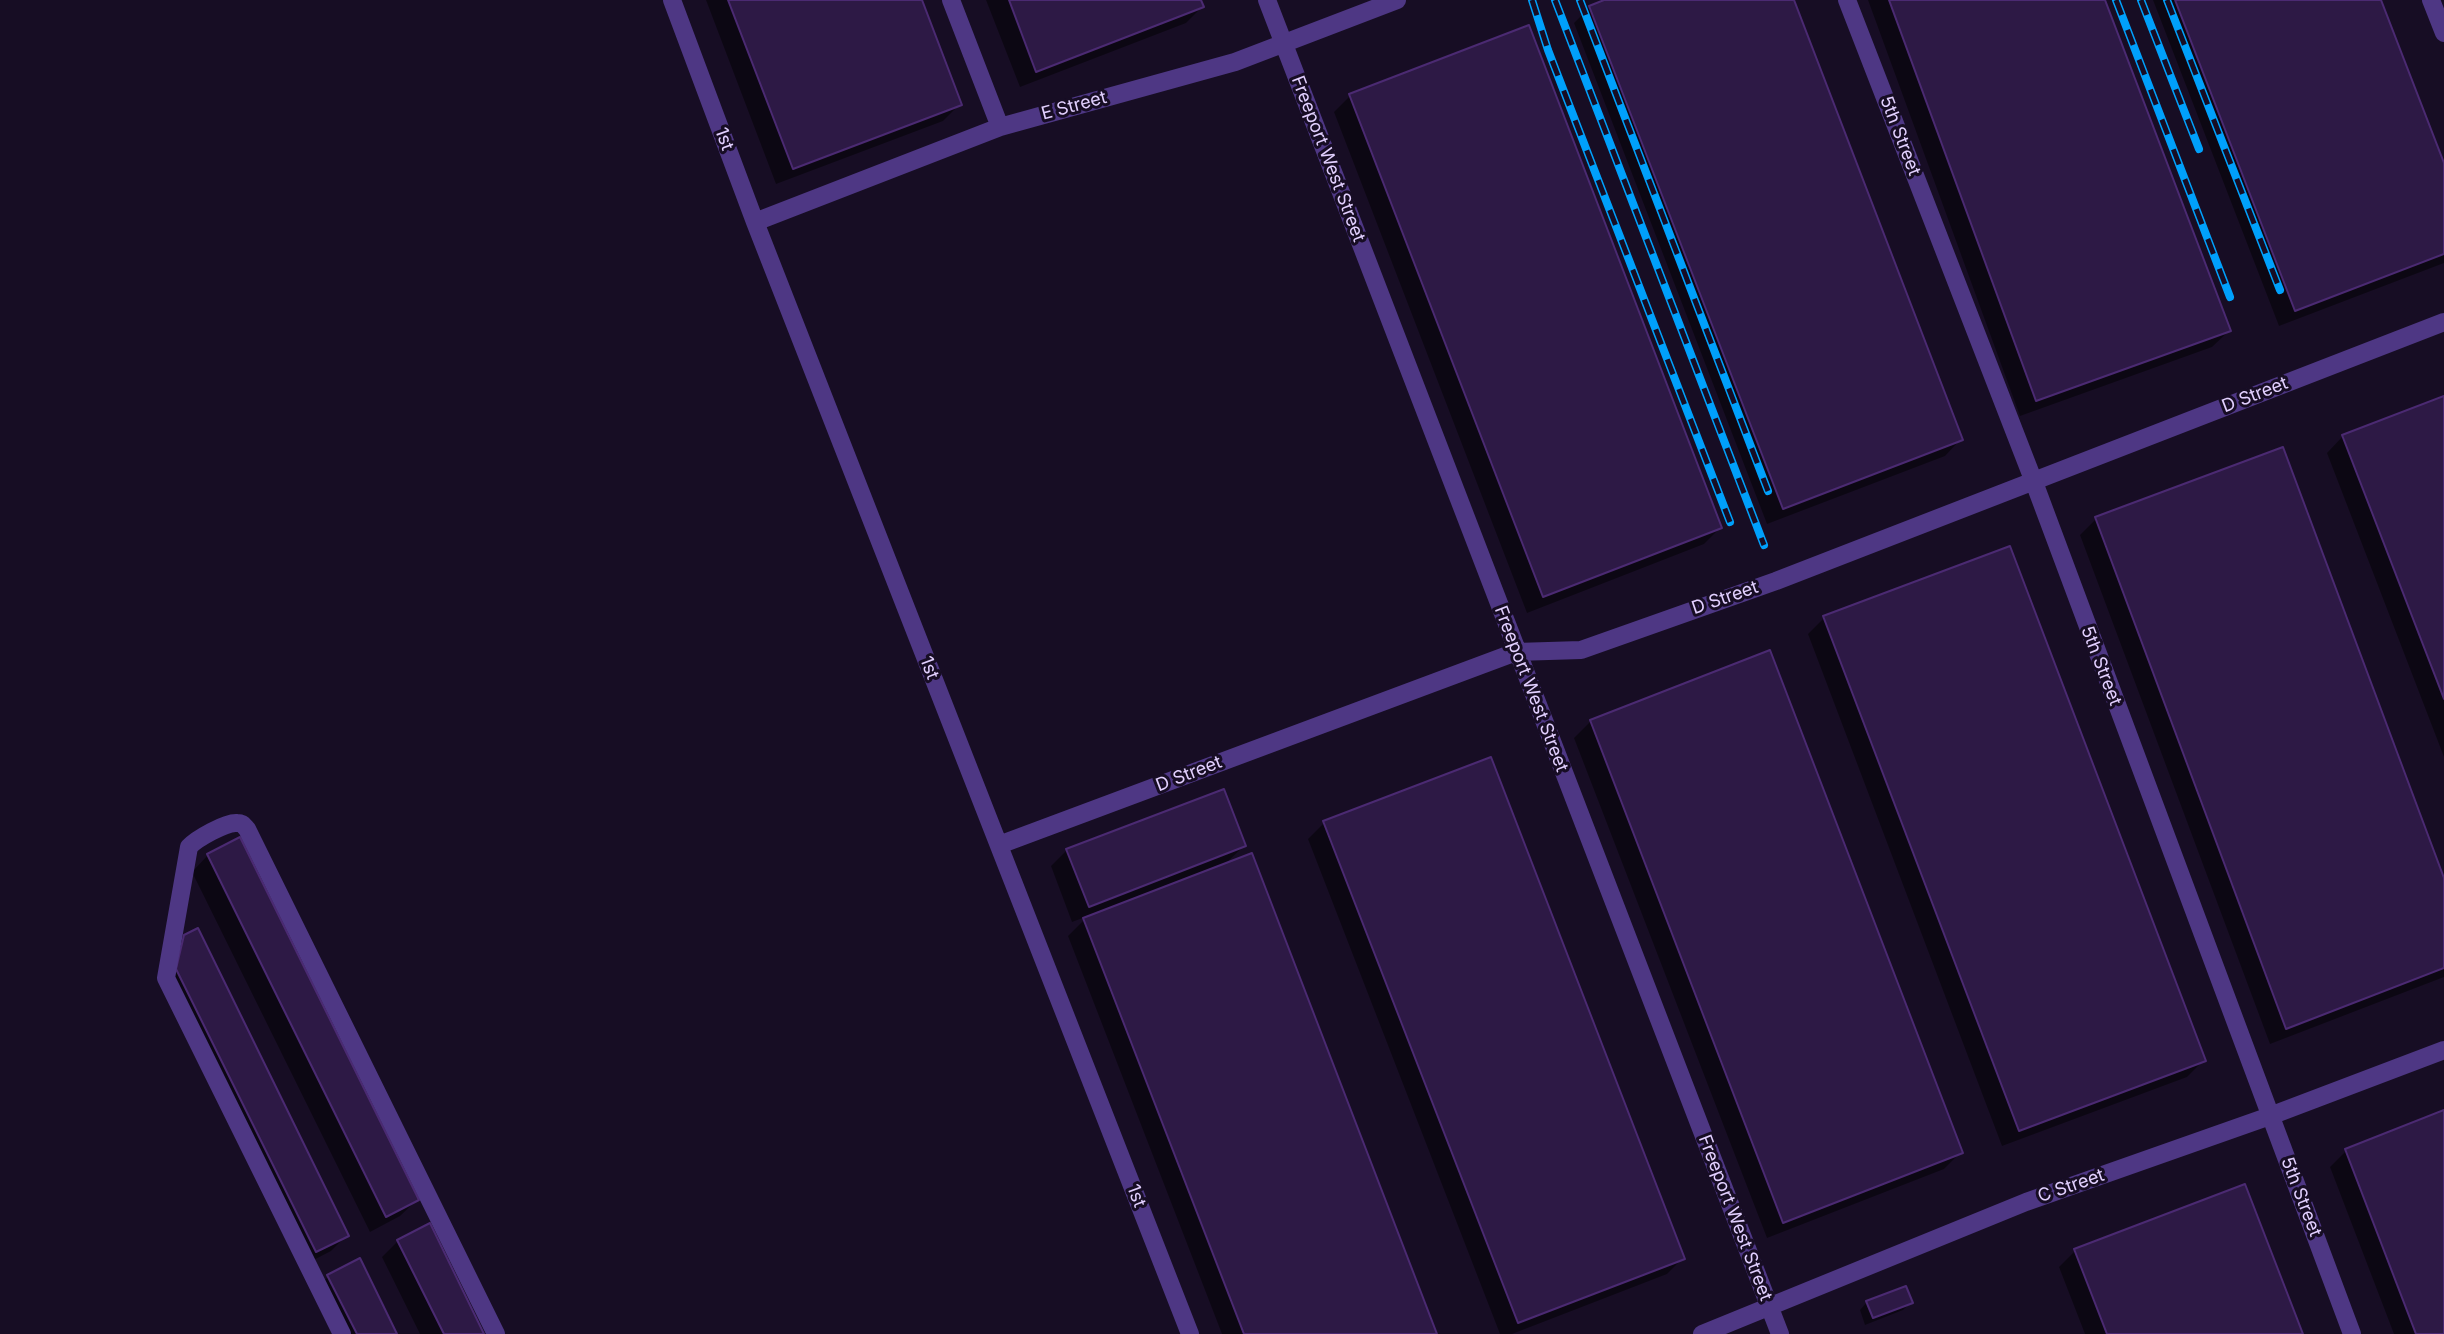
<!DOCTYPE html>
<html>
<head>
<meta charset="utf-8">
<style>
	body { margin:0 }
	canvas { display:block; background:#170d24 }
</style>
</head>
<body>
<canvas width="2444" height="1334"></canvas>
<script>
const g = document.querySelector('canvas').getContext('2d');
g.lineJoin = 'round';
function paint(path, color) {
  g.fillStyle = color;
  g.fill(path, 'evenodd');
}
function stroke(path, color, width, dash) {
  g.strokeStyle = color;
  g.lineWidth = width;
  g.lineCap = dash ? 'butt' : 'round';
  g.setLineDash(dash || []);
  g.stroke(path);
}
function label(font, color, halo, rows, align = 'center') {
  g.font = font + ' Inter,sans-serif';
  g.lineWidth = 6;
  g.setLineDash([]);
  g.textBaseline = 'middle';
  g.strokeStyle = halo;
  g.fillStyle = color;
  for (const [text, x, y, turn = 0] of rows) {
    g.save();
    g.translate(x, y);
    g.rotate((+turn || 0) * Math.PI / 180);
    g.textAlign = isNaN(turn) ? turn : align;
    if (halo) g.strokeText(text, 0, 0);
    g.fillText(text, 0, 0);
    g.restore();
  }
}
paint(new Path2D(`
	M 706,0 L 920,0 L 960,104 L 943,121 L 776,184 Z
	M 986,0 L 1199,0 L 1202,7 L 1186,23 L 1020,87 Z
	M 1609,0 L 1792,0 L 1961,439 L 1945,456 L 1767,524 L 1574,23 L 1590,7 Z
	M 1868,0 L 2103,0 L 2229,331 L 2212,347 L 2020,416 Z
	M 2153,0 L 2379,0 L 2444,168 L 2444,263 L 2279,326 Z
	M 1350,96 L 1720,528 L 1704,544 L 1527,613 L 1334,112 Z
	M 2444,398 L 2444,757 L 2327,453 L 2343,436 Z
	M 2096,519 L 2444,883 L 2444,977 L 2270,1044 L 2080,535 Z
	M 1824,618 L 2204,1060 L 2187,1077 L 2002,1146 L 1808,634 Z
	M 1591,721 L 1961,1152 L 1944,1169 L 1767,1238 L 1574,738 Z
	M 1324,823 L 1683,1258 L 1667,1274 L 1512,1334 L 1500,1334 L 1308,839 Z
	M 1244,846 L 1223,866 L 1435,1334 L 1222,1334 L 1068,936 L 1088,916 L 1072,922 L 1051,866 L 1067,850 Z
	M 208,855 L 417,1200 L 400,1216 L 370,1232 L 192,872 Z
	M 185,936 L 347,1235 L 331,1251 L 300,1267 L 161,986 L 168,953 Z
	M 2444,1112 L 2444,1334 L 2394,1334 L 2330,1167 L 2346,1151 Z
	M 398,1241 L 482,1334 L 420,1334 L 382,1257 Z
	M 2075,1251 L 2301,1334 L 2085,1334 L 2059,1267 Z
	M 329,1276 L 395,1334 L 333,1334 L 312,1292 Z
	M 1867,1302 L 1910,1303 L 1903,1310 L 1865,1325 L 1860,1310 Z`), '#0007');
const building = new Path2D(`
	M 728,0 L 922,0 L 962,105 L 793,169 Z
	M 1009,0 L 1201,0 L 1204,7 L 1036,72 Z
	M 1604,0 L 1794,0 L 1963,440 L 1783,509 L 1589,6 Z
	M 1889,0 L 2105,0 L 2231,331 L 2036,401 Z
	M 2175,0 L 2381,0 L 2444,163 L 2444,254 L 2295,311 Z
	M 1529,25 L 1722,528 L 1543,597 L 1349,94 Z
	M 2444,396 L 2444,699 L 2342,435 Z
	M 2283,447 L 2444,878 L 2444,968 L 2286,1029 L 2095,517 Z
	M 2010,546 L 2206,1061 L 2019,1131 L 1823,616 Z
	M 1770,650 L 1963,1153 L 1783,1223 L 1590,720 Z
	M 1491,757 L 1685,1259 L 1518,1323 L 1323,821 Z
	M 1224,789 L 1246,846 L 1089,907 L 1066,849 Z
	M 240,837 L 419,1200 L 386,1217 L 207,854 Z
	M 1252,853 L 1437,1334 L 1244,1334 L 1083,918 Z
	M 198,928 L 349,1236 L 316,1252 L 176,969 L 184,935 Z
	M 2444,1110 L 2444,1334 L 2416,1334 L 2345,1149 Z
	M 2245,1184 L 2303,1334 L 2107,1334 L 2074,1249 Z
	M 430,1223 L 484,1334 L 444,1334 L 397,1240 Z
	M 360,1258 L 397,1334 L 357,1334 L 327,1275 Z
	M 1906,1286 L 1913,1303 L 1873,1318 L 1866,1301 Z`);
paint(building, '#2d1945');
stroke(building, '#4b2a72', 2);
stroke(new Path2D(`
	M 672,0 L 755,222 L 1190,1334
	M 951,0 L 1000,127
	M 1267,0 L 1780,1334
	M 1847,0 L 2034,482 L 2352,1334
	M 2431,0 L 2444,33
	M 755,222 L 1000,127 L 1235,62 L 1397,0
	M 999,845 L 1516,652 L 1581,650 L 1776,581 L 2444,322
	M 342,1334 L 166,978 L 189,847 C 196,839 226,822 237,823 C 243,823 243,825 247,829 L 496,1334
	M 1702,1334 L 2026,1202 L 2270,1116 L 2444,1050`), '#4e3784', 18);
const rail = new Path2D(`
	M 1532,0 L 1548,50 L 1730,522
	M 1555,0 L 1764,545
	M 1580,0 L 1768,491
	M 2116,0 L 2230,297
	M 2141,0 L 2199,149
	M 2167,0 L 2280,290`);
stroke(rail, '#00a0fb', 8);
stroke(rail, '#170d24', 5, [16]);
label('18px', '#e2d0ff', '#170d24', [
	["E Street",1074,106,-15],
	["5th Street",1900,136,69],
	["1st",724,139,70],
	["Freeport West Street",1328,159,69],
	["D Street",2255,395,-21],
	["D Street",1725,598,-19],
	["5th Street",2101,666,69],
	["1st",929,668,69],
	["Freeport West Street",1531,689,69],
	["D Street",1189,774,-21],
	["C Street",2071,1186,-19],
	["1st",1136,1196,69],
	["5th Street",2301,1197,69],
	["Freeport West Street",1735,1218,69]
]);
</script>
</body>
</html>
